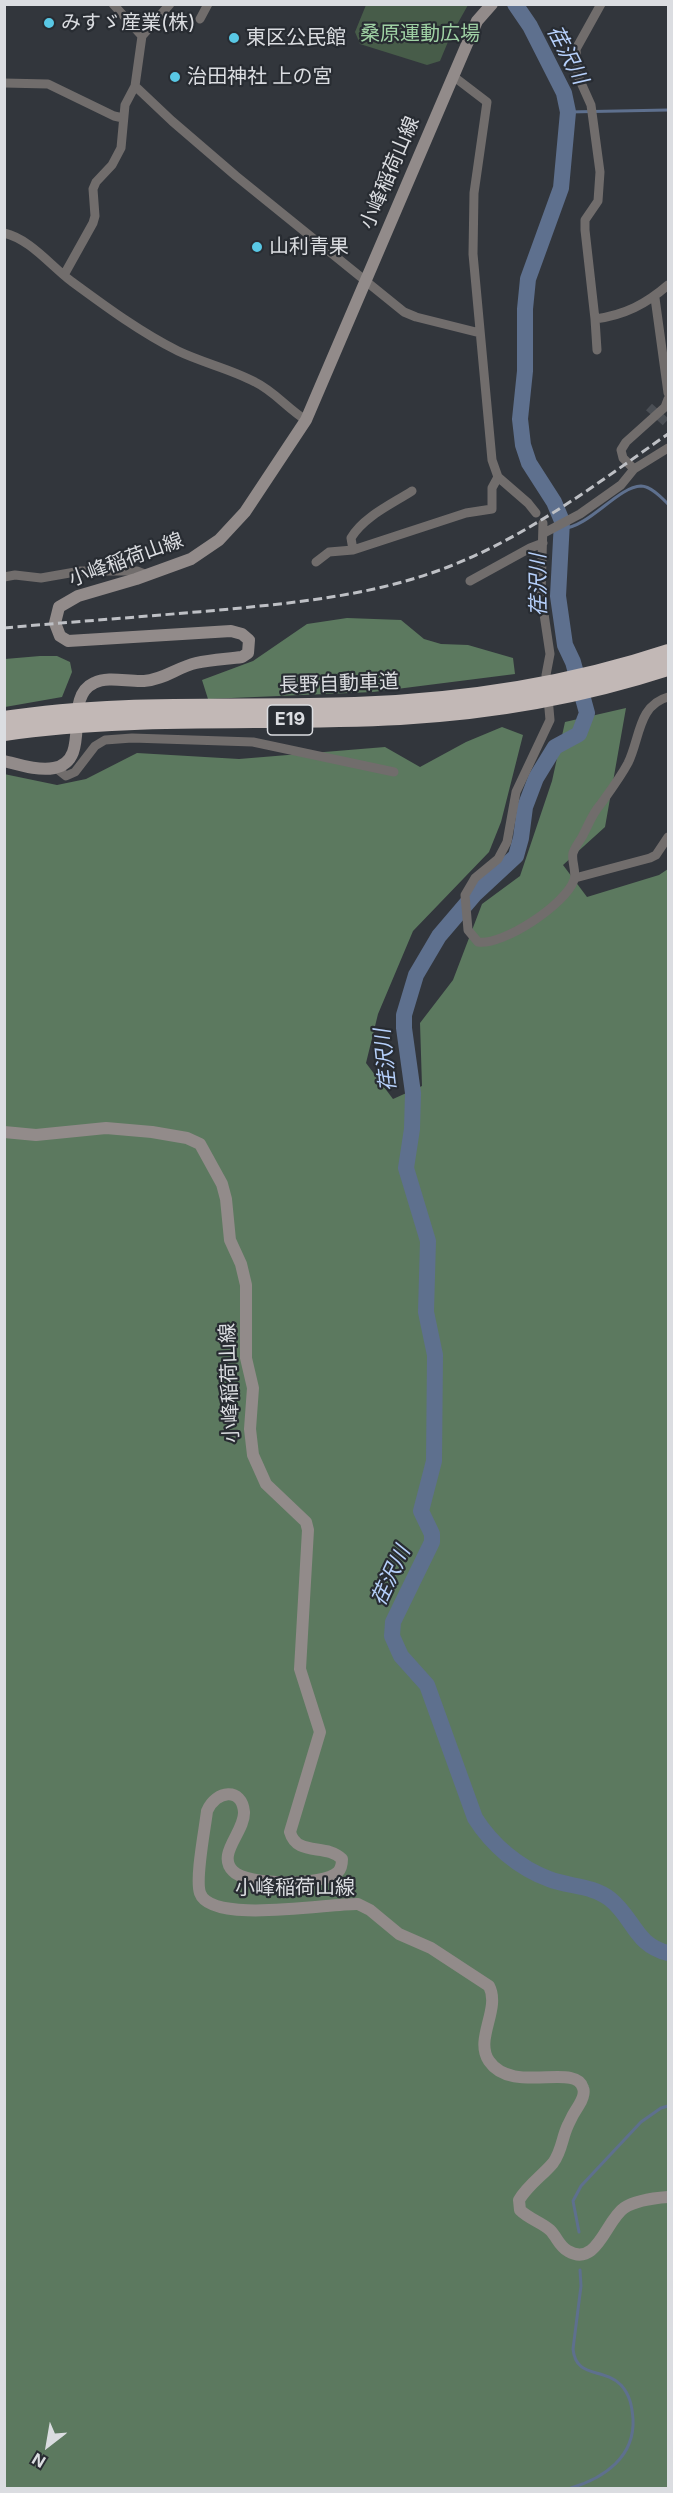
<!DOCTYPE html>
<html>
<head>
<meta charset="utf-8">
<style>
	body { margin:0 }
	#map { position:relative; width:673px; height:2493px; overflow:hidden; background:#32363c; font-family:Inter,sans-serif }
	canvas { display:block }
	.frame { position:absolute; inset:0; border:6px solid #dbdde1; pointer-events:none }
	.north { position:absolute; left:18px; top:2415px; width:60px; height:60px; -webkit-text-stroke:4px #282c32; paint-order:stroke; rotate:211deg; font-size:16px; font-weight:700; line-height:24px; text-align:center; color:#dbdde1 }
	.north::after { content:''; display:block; margin:auto; width:21px; height:27px; background:#dbdde1; clip-path:polygon(50% 0,100% 100%,50% 72%,0 100%) }
</style>
</head>
<body>
<div id="map">
<canvas width="673" height="2493"></canvas>
<div class="frame"></div>
<div class="north">N</div>
</div>
<script>
const g = document.querySelector('canvas').getContext('2d');
g.lineJoin = 'round';
function paint(path, color) {
  g.fillStyle = color;
  g.fill(path, 'evenodd');
}
function stroke(path, color, width, dash) {
  g.strokeStyle = color;
  g.lineWidth = width;
  g.lineCap = dash ? 'butt' : 'round';
  g.setLineDash(dash || []);
  g.stroke(path);
}
function label(font, color, halo, rows, align = 'center') {
  g.font = font + ' Inter,"Noto Sans JP",sans-serif';
  g.lineWidth = 4.5;
  g.setLineDash([]);
  g.textBaseline = 'middle';
  g.strokeStyle = halo;
  g.fillStyle = color;
  for (const [text, x, y, turn = 0] of rows) {
    g.save();
    g.translate(x, y);
    g.rotate((+turn || 0) * Math.PI / 180);
    g.textAlign = isNaN(turn) ? turn : align;
    if (halo) g.strokeText(text, 0, 0);
    g.fillText(text, 0, 0);
    g.restore();
  }
}
paint(new Path2D(`
	M 366,5 L 366,4 L 468,5 L 450,37 L 440,61 L 427,65 L 360,44 L 355,32 Z`), '#475c49');
paint(new Path2D(`
	M 347,618 L 401,620 L 424,639 L 441,644 L 468,645 L 513,658 L 515,674 L 373,692 L 208,699 L 202,680 L 253,661 L 307,624 Z
	M 40,656 L 57,656 L 70,662 L 72,672 L 62,697 L 5,707 L 5,659 Z
	M 626,708 L 605,827 L 563,865 L 587,897 L 659,875 L 668,869 L 668,2488 L 5,2488 L 4,774 L 57,785 L 86,779 L 137,753 L 239,759 L 385,747 L 420,767 L 466,742 L 502,727 L 523,735 L 501,822 L 489,852 L 413,931 L 378,1014 L 366,1063 L 393,1099 L 422,1086 L 420,1023 L 453,980 L 482,904 L 520,876 L 552,781 L 565,722 Z`), '#5c795f');
stroke(new Path2D(`
	M 568,112 L 668,110
	M 561,529 C 590,527 617,487 641,486 C 651,486 662,498 668,504
	M 579,2232 L 573,2201 L 581,2186 L 641,2122 L 661,2108 L 668,2106
	M 571,2488 C 604,2478 635,2457 633,2419 C 632,2406 630,2395 621,2385 C 603,2367 576,2379 573,2349 L 581,2286 L 580,2270`), '#5e708e', 3);
stroke(new Path2D(`
	M 515,4 L 530,26 L 564,93 L 568,112 L 561,188 L 528,279 L 525,309 L 525,371 L 520,419 L 523,445 L 529,463 L 554,502 L 562,521 L 558,596 L 565,645 L 573,662 L 587,713 L 579,734 L 555,747 L 536,778 L 525,807 L 521,838 L 516,856 L 474,895 L 439,936 L 416,975 L 404,1015 L 404,1028 L 413,1093 L 412,1129 L 406,1168 L 428,1241 L 426,1312 L 435,1355 L 434,1461 L 421,1511 L 432,1534 L 432,1542 L 393,1622 L 392,1636 L 401,1656 L 427,1685 L 475,1818 C 492,1845 519,1868 549,1879 C 569,1887 592,1885 610,1899 C 634,1918 635,1945 668,1953`), '#5e708e', 16);
stroke(new Path2D(`
	M 649,407 L 668,424`), '#4b4f55', 9, [9, 4.5]);
stroke(new Path2D(`
	M 113,4 L 142,36
	M 601,4 L 576,49 L 578,76 L 591,105 L 600,172 L 598,201 L 585,220 L 585,230 L 595,319 C 625,315 646,304 668,285
	M 200,19 L 208,4
	M 453,76 L 487,102 L 474,193 L 473,254 L 492,460 L 498,477 L 528,503 L 536,513
	M 4,83 L 48,84 L 114,116 L 123,118
	M 135,86 L 172,121 L 236,176 L 404,312 L 416,317 L 480,333
	M 4,233 C 30,239 50,265 71,281 C 105,306 140,332 178,351 C 203,363 231,369 255,382 C 274,391 288,409 306,420
	M 64,275 L 93,223 L 95,216 L 93,189 L 96,182 L 112,165 L 121,148 L 125,105 L 135,86 L 142,36 L 170,4
	M 655,298 L 668,393
	M 595,319 L 597,350
	M 634,469 L 623,458 L 621,450 L 626,442 L 665,407 L 668,399
	M 543,523 L 541,594 L 550,654 L 546,675 L 550,720 L 516,792 L 507,842 L 498,859 L 475,878 L 465,895 L 468,930 L 478,942 C 503,946 566,904 574,880 C 577,872 571,861 573,853 C 575,847 579,842 582,837 C 588,826 592,814 600,805 C 610,791 620,778 628,763 C 640,739 638,705 668,697
	M 544,533 L 580,514 L 621,485 L 634,469 L 668,448
	M 353,550 L 466,513 L 492,509 L 492,488 L 498,477
	M 316,562 L 329,552 L 353,550 L 351,538 C 363,517 392,504 412,491
	M 4,577 L 15,575 L 41,578 L 81,571 L 137,571 L 147,575
	M 470,581 L 530,548 L 543,543
	M 56,768 L 66,776 L 75,772 L 95,746 L 105,740 L 132,738 L 253,742 L 394,772
	M 575,878 L 650,858 L 656,855 L 668,837`), '#716d6c', 9);
stroke(new Path2D(`
	M 4,761 C 20,765 39,771 54,768 C 94,760 61,698 94,683 C 108,676 128,682 144,681 C 163,680 178,667 196,663 C 211,660 227,659 242,657 L 248,653 L 249,640 L 242,634 L 231,631 L 68,641 L 60,636 L 55,623 L 59,607 L 78,596 L 136,579 L 191,559 L 219,540 L 245,512 L 306,420 L 467,44 L 477,21 L 492,4
	M 4,1132 L 36,1135 L 106,1128 L 152,1132 L 187,1138 L 200,1144 L 222,1184 L 226,1199 L 230,1240 L 241,1264 L 246,1285 L 246,1358 L 253,1388 L 250,1429 L 253,1455 L 266,1484 L 306,1522 L 308,1530 L 300,1669 L 320,1732 L 290,1832 C 297,1857 326,1843 342,1859 C 342,1863 342,1868 338,1872 C 324,1886 246,1886 233,1871 C 216,1854 245,1832 244,1812 C 242,1787 216,1790 207,1811 C 205,1829 195,1878 200,1893 C 211,1925 330,1903 358,1904 L 370,1910 L 399,1934 L 431,1948 L 489,1986 C 501,2009 474,2039 489,2061 C 512,2095 576,2062 583,2088 C 585,2093 582,2100 579,2105 C 575,2111 571,2118 568,2125 C 562,2137 562,2151 553,2163 C 542,2176 528,2185 519,2200 L 520,2210 C 529,2219 541,2222 550,2230 C 557,2237 559,2246 568,2251 C 597,2268 606,2220 624,2208 C 636,2200 654,2198 668,2197`), '#928b8a', 12);
stroke(new Path2D(`
	M 4,719 C 120,701 239,709 355,705 C 463,701 566,686 668,652
	M 4,733 C 135,714 269,724 400,717 C 491,712 582,696 668,668`), '#c2b8b6', 16);
stroke(new Path2D(`
	M 4,628 C 80,621 155,616 230,609 C 304,602 378,594 448,567 C 528,536 598,483 668,434`), '#bec0c5', 3, [9, 4.5]);
for (const [x, y, r, color] of [
	[49,23,6,"#59c8e5"],
	[234,38,6,"#59c8e5"],
	[175,77,6,"#59c8e5"],
	[257,247,6,"#59c8e5"]
]) {
  const dot = new Path2D();
  dot.arc(x, y, r, 0, 2 * Math.PI);
  g.fillStyle = color;
  g.fill(dot);
  stroke(dot, '#282c32', 2);
}
for (const [x, y, w] of [
	[290,720,45]
]) {
  const box = new Path2D();
  box.roundRect(x - w / 2, y - 15, w, 30, 4.5);
  g.fillStyle = '#282c32';
  g.fill(box);
  stroke(box, '#dbdde1', 1.5);
}
label('bold 18px', '#dbdde1', null, [
	["E19",290,720]
]);
label('20px', '#dbdde1', '#282c32', [
	["みすゞ産業(株)",61,23],
	["東区公民館",246,38],
	["治田神社 上の宮",187,77],
	["山利青果",269,247]
], 'left');
label('20px', '#9fd1a4', '#282c32', [
	["桑原運動広場",420,34]
]);
label('20px', '#dbdde1', '#282c32', [
	["小峰稲荷山線",390,173,-67],
	["小峰稲荷山線",126,560,-20],
	["長野自動車道",339,684,-2],
	["小峰稲荷山線",230,1383,-92],
	["小峰稲荷山線",295,1888]
]);
label('italic 21px', '#b6d0fb', '#282c32', [
	["荏沢川",567,55,63],
	["荏沢川",539,585,-91],
	["荏沢川",386,1060,-96],
	["荏沢川",391,1576,-65]
]);
</script>
</body>
</html>
